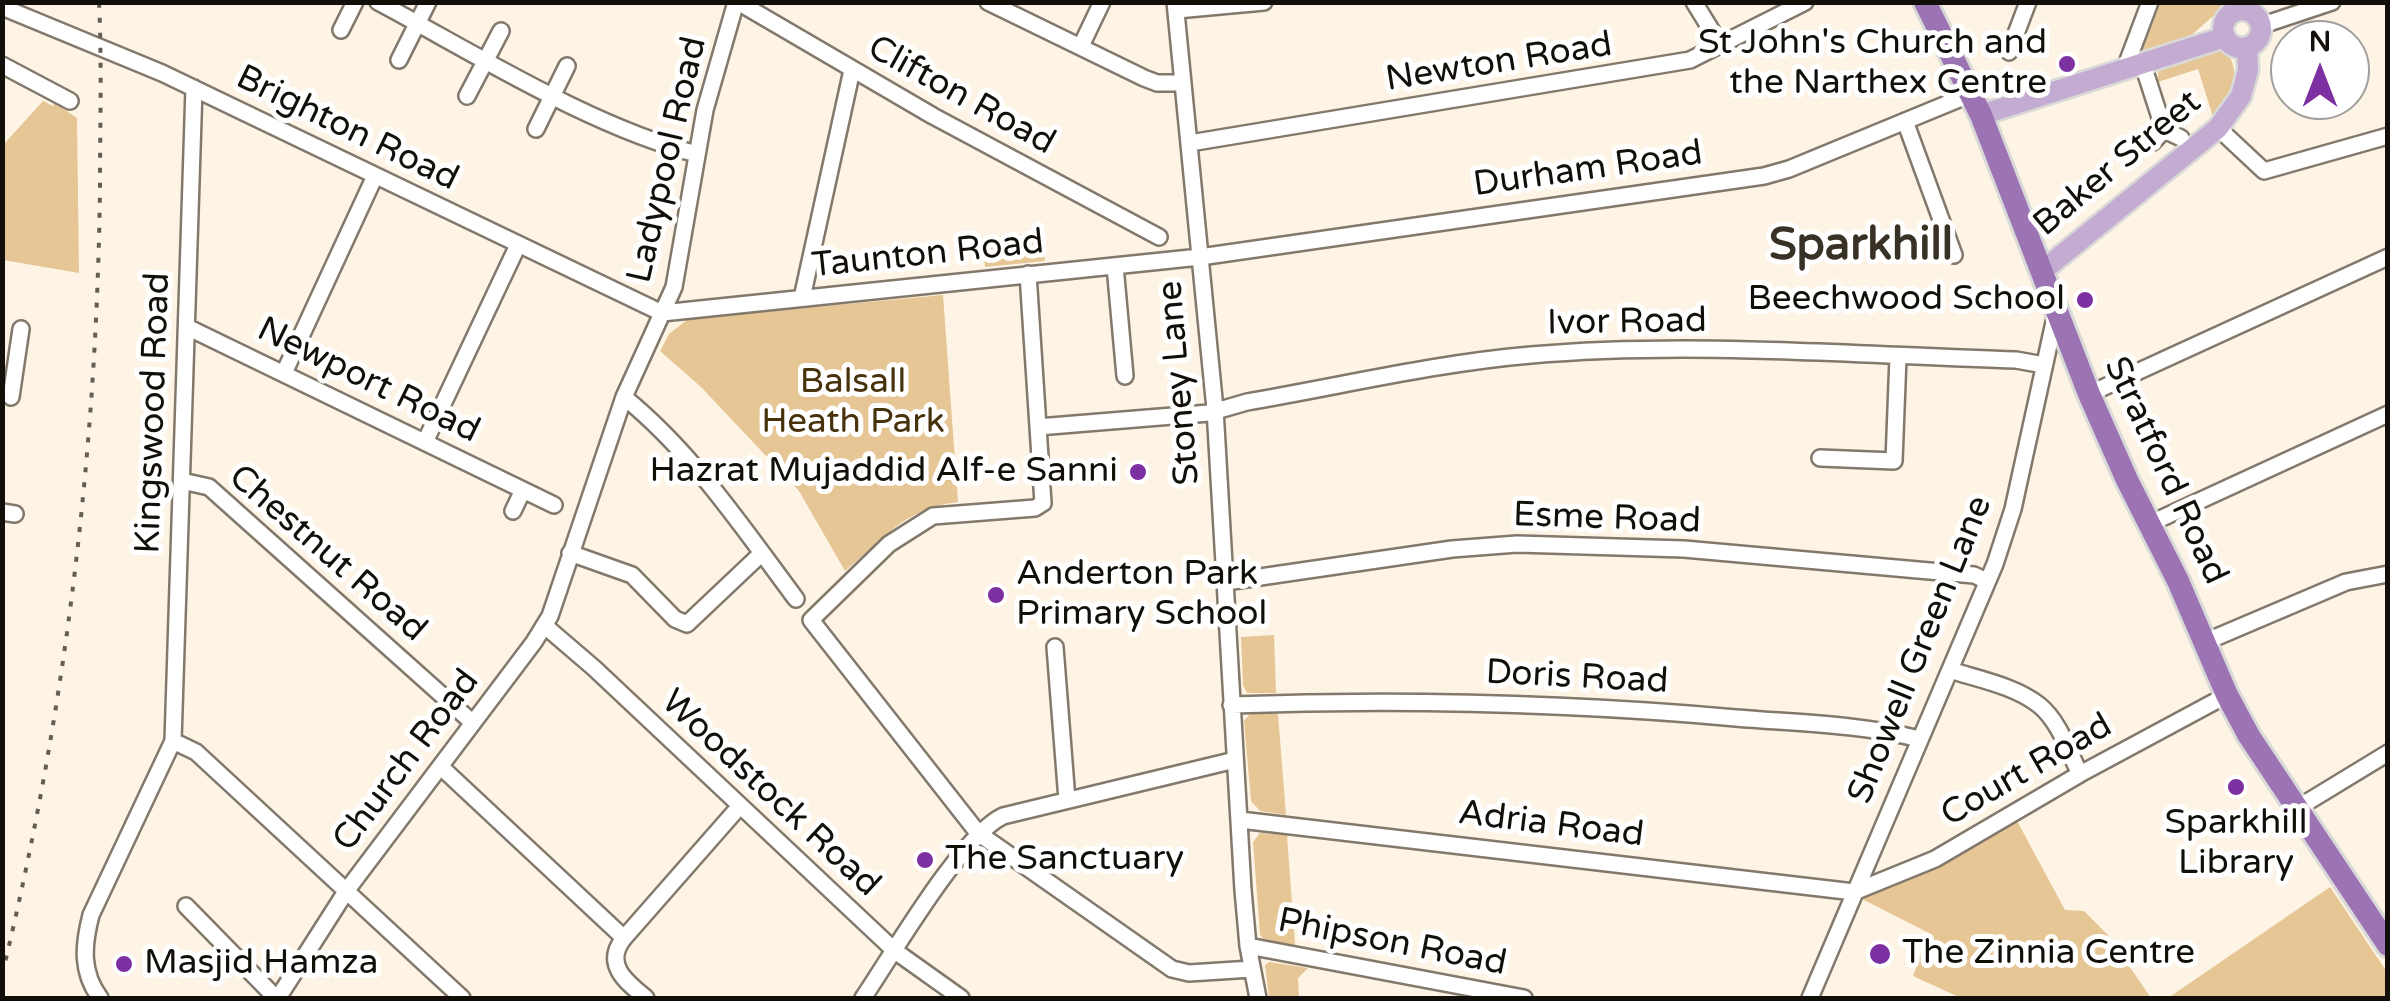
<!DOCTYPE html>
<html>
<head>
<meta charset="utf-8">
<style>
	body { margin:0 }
	#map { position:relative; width:2390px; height:1001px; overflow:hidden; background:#fef4e5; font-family:"Varela Round",sans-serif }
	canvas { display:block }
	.frame { position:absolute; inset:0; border:5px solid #120f0a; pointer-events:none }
	.north { position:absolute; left:2270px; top:20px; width:100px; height:100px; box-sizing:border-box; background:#fff; border:2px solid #a09f9d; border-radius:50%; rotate:0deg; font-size:28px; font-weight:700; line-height:40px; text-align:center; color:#120f0a }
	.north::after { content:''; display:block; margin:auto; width:35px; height:45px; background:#7d30a2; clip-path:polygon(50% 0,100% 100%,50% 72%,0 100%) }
</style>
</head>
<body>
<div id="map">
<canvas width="2390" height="1001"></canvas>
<div class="frame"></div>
<div class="north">N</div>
</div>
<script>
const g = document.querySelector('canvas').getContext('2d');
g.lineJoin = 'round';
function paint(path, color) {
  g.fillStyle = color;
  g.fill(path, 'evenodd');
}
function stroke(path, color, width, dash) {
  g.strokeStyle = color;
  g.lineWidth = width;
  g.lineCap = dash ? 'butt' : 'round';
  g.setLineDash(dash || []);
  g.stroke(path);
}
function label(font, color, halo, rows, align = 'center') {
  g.font = font + ' "Varela Round",sans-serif';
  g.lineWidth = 10;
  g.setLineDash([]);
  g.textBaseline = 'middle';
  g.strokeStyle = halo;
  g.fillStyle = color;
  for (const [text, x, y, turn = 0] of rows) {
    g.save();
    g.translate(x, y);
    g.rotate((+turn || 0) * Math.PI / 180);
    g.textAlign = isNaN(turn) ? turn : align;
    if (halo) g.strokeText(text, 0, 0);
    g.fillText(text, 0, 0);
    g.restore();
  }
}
paint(new Path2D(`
	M 2160,3 L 2228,3 L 2186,40 L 2140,56 Z
	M 2210,51 L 2221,51 L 2230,57 C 2241,80 2229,99 2213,117 L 2198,69 L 2158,82 L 2158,72 L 2170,63 Z
	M 43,101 L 53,106 L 55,103 L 77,118 L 79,273 L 3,260 L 3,145 Z
	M 1041,233 L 1045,261 L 985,267 L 982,237 Z
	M 943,295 L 958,502 C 903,509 885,538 845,571 L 799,491 L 701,387 L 660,351 L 669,334 L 688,319 Z
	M 1274,635 L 1276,693 L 1247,693 L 1243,685 L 1241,637 Z
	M 1250,714 L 1278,714 L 1286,815 L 1260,811 L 1251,801 L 1244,721 Z
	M 2016,819 L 2065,910 L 2084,911 L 2107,934 L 2151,998 L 1961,998 L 1913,976 L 1929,933 L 1862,899 Z
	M 1260,833 L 1287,835 L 1295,945 L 1263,939 L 1260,934 L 1253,842 Z
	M 2330,887 L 2387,972 L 2387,998 L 2168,998 Z
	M 1269,962 L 1308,968 L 1298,978 L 1299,998 L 1269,998 L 1265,965 Z`), '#e7c695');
const minor = new Path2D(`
	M 378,2 C 474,53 593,128 697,154
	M 738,2 L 933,116 L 1159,237
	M 988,2 L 1144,78 L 1157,83 L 1181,83
	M 1175,2 L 1215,409 L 1243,890 L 1248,946 L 1258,998
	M 1694,2 L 1721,46
	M 2,7 L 162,73 L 662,313
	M 1177,10 L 1264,2
	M 2260,26 L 2332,2
	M 341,30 L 355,2
	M 1081,46 L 1102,2
	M 2009,52 L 2028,2
	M 399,60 L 428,2
	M 2,65 L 70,101
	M 2143,65 L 2164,130
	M 2124,71 L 2150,2
	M 467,96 L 501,31
	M 1905,121 L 1954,255
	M 2218,128 L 2264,171 L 2388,136
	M 536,129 L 567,66
	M 2153,142 L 2164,130 L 2181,138
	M 1190,143 L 1690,60 L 1805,2
	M 1115,266 L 1125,376
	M 1028,274 L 1043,503 L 1035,508 L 933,516 L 889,544 L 811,620 L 978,833 L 1172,969 L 1189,973 L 1252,969
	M 802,298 L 852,70
	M 662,313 L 1200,257 L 1764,176 L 1789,169 L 1971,94
	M 187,327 L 554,505
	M 284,373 L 375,176
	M 2089,394 L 2388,257
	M 11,397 L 21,329
	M 624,397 C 693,453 743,528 796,599
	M 1038,427 L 1209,413 L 1247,402 C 1341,386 1436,363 1531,355 C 1688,341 1859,355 2016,360 L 2044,365
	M 425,442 L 518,245
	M 1820,458 L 1894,461 L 1898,357
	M 182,481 L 209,487 L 473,723
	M 513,511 L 523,490
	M 2,512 L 15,514
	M 2149,524 L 2388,414
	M 570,553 L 632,575 L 675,619 L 687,624 L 762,553
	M 1226,582 L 1452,549 L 1517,544 L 1684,549 L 1974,575 L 1987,581
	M 545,626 L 594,668 L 895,951 L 961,998
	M 2205,642 L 2346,582 L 2388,574
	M 1055,647 L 1067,800
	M 1950,670 C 1978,679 2015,686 2039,705 C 2059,721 2069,752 2080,774
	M 1231,705 C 1400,699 1568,703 1736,718 C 1796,723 1861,724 1919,739
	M 173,741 L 196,752 L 462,998
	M 441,767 L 624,938 C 603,964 626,982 646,998
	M 2296,809 L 2388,753
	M 1240,820 L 1854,892 L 1935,859 L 2080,774 L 2227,695
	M 186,906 L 276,998
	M 624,938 L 739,807
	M 1248,946 L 1524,998
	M 100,998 C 81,972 83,946 91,915 L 173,741 L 194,88
	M 278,998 L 347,890 L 534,642 L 550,616 L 624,397 L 674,287 L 705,110 L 736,2
	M 863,998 C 893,954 960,837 1003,816 L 1235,760
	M 1810,998 L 1995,564 L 2013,509 L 2056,313`);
const major = new Path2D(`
	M2223 29a19 19 0 1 1 38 0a19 19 0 1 1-38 0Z
	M 1981,115 L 2225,37
	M 2041,272 L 2218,128 L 2241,96 L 2248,70 L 2247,47`);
const highway = new Path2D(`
	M 1925,2 L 1981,115 L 2089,394 L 2127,480 L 2178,581 L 2227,695 L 2249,736 L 2388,945`);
stroke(minor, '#82796c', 20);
stroke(major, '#d9d9d8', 25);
stroke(highway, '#d9d9d8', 28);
stroke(minor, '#fff', 15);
stroke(major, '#c4abd1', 20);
stroke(highway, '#9c73b3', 22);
stroke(new Path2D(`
	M 2,975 C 65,716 97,451 100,185 C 100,124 102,63 99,2`), '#635d55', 4, [5, 10]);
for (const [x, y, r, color] of [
	[2067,64,10,"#7d30a2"],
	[2085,300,10,"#7d30a2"],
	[1138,472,10,"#7d30a2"],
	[996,595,10,"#7d30a2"],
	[2236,787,10,"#7d30a2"],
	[925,860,10,"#7d30a2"],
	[1880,954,12,"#7d30a2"],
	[124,964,10,"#7d30a2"]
]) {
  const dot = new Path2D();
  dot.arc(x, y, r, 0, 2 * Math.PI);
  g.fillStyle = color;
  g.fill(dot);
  stroke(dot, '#fff', 4);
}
label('35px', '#120f0a', '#fff', [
	["St John's Church and",2047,44,"right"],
	["the Narthex Centre",2047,84,"right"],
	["Beechwood School",2065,300,"right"],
	["Hazrat Mujaddid Alf-e Sanni",1118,472,"right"],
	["Anderton Park",1016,575],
	["Primary School",1016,615],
	["Sparkhill",2236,824,"center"],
	["Library",2236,864,"center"],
	["The Sanctuary",945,860],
	["The Zinnia Centre",1902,954],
	["Masjid Hamza",144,964]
], 'left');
label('35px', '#120f0a', '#fff', [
	["Newton Road",1499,63,-9],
	["Clifton Road",961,96,29],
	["Brighton Road",347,129,26],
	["Ladypool Road",668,160,-77],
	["Baker Street",2118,164,-40],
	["Durham Road",1588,170,-8],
	["Taunton Road",928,255,-6],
	["Ivor Road",1627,323,-1],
	["Newport Road",368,381,26],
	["Stoney Lane",1180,383,-95],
	["Kingswood Road",154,413,-88],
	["Stratford Road",2165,471,65],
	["Esme Road",1607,519,2],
	["Chestnut Road",327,554,41],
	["Showell Green Lane",1921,650,-68],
	["Doris Road",1577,678,3],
	["Church Road",407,761,-53],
	["Court Road",2027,771,-30],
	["Woodstock Road",770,794,43],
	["Adria Road",1551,825,7],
	["Phipson Road",1392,943,11]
]);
label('35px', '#47320b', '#fff', [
	["Balsall",853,383],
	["Heath Park",853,423]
]);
label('bold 45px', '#383125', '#fff', [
	["Sparkhill",1861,247]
]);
</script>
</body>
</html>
